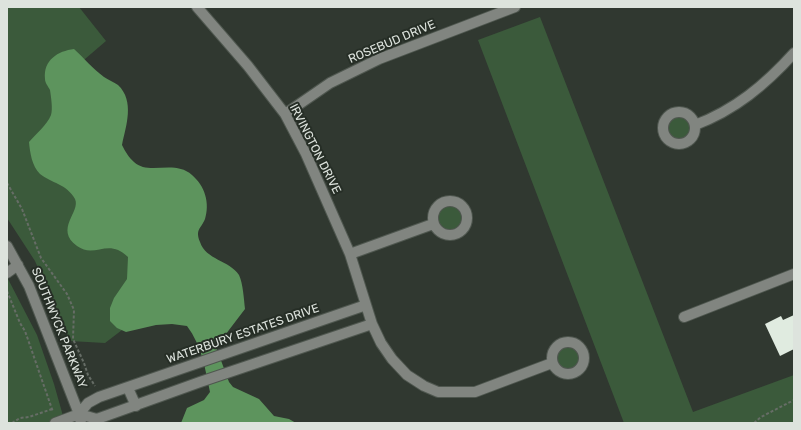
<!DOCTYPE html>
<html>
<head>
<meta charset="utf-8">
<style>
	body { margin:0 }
	#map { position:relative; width:801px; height:430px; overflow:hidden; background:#303830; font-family:Rubik,sans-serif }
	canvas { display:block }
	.frame { position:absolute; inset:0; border:8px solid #dde3dd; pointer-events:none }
</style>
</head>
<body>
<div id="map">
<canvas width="801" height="430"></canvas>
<div class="frame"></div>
</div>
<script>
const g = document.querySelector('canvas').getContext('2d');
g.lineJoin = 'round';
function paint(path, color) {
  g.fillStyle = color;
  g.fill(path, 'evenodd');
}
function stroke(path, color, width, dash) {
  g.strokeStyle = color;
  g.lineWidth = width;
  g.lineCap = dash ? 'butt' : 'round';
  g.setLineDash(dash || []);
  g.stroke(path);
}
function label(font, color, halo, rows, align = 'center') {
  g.font = font + ' Rubik,sans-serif';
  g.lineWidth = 4;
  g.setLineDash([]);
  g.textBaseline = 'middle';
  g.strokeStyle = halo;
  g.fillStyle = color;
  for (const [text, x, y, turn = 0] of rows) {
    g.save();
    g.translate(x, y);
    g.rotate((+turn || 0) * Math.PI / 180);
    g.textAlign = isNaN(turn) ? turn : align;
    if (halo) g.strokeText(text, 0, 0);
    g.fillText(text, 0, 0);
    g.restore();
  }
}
paint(new Path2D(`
	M 7,7 L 79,7 L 106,41 L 71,71 L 173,291 L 105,343 L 70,341 L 35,261 L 7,218 Z
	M 540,17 L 693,412 L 794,375 L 794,423 L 624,423 L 478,40 Z
	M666 129a16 16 0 1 1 32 0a16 16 0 1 1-32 0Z
	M433 220a16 16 0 1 1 32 0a16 16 0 1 1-32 0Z
	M 7,277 L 37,335 L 54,384 L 65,423 L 7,423 Z
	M551 359a16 16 0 1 1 32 0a16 16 0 1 1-32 0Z`), '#3b5a3b');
paint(new Path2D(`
	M 74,49 C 84,58 93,69 104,77 C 108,80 114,82 118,85 C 135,101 126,126 122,145 C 125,151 129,158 134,162 C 149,176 174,159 192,175 C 205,186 210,203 205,219 C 201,229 195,229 200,242 C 206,260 229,260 239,275 C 243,283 244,300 245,309 L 216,347 L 229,382 L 233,387 L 259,399 L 274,416 L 289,419 L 296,423 L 181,423 L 187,408 L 204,400 L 210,392 C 205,368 202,346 187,326 L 172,324 L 156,325 L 126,332 L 117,328 L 110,321 L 110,308 L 114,298 L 127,279 L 128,257 C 108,237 95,259 77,246 C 54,229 81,212 75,199 C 67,184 51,183 40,174 C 32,166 30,153 29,142 C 36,134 47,125 51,115 C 53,109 51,97 50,90 C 48,86 45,83 45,79 C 43,60 58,51 74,49 Z`), '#5d945d');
paint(new Path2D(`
	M 794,315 L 794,349 L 780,356 L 765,324 L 781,316 L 783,320 Z`), '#e0ebe0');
const minor = new Path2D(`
	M 197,7 L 248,66 L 285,114 L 306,154 L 350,254 L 372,324 L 381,343 L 392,359 L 407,375 L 424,386 L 438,392 L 475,392 L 552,363
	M663 128a16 16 0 1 1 32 0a16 16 0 1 1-32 0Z
	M 285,114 L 330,83 L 379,59 L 515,7
	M 695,125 C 735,110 765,85 794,53
	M433 218a17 17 0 1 1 34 0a17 17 0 1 1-34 0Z
	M 7,246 L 29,286 L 79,414 L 81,423
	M 350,254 L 433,224
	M 7,273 L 18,265
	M 684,317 L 794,274
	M552 358a16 16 0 1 1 32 0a16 16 0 1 1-32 0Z
	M 128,388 L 136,406
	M 79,414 L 97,419 L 200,382 L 372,324
	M 55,423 L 79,414 L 88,403 L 99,397 L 366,305`);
stroke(minor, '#4f574f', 12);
stroke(new Path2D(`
	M 7,183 L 22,209 L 41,258 L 67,294 L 74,310 L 73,339 L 84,363 L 88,375 L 95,386
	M 7,291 L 20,323 L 25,331 L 53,412
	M 12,423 L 20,418 L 29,417 L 52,409
	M 754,423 L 761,417 L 794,400`), '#666d66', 2, [3, 2]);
stroke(minor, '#818580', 10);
label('12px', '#dde3dd', '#262e26', [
	["ROSEBUD DRIVE",392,42,-23],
	["IRVINGTON DRIVE",315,149,63],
	["SOUTHWYCK PARKWAY",59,328,68],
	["WATERBURY ESTATES DRIVE",243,334,-19]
]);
</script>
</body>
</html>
